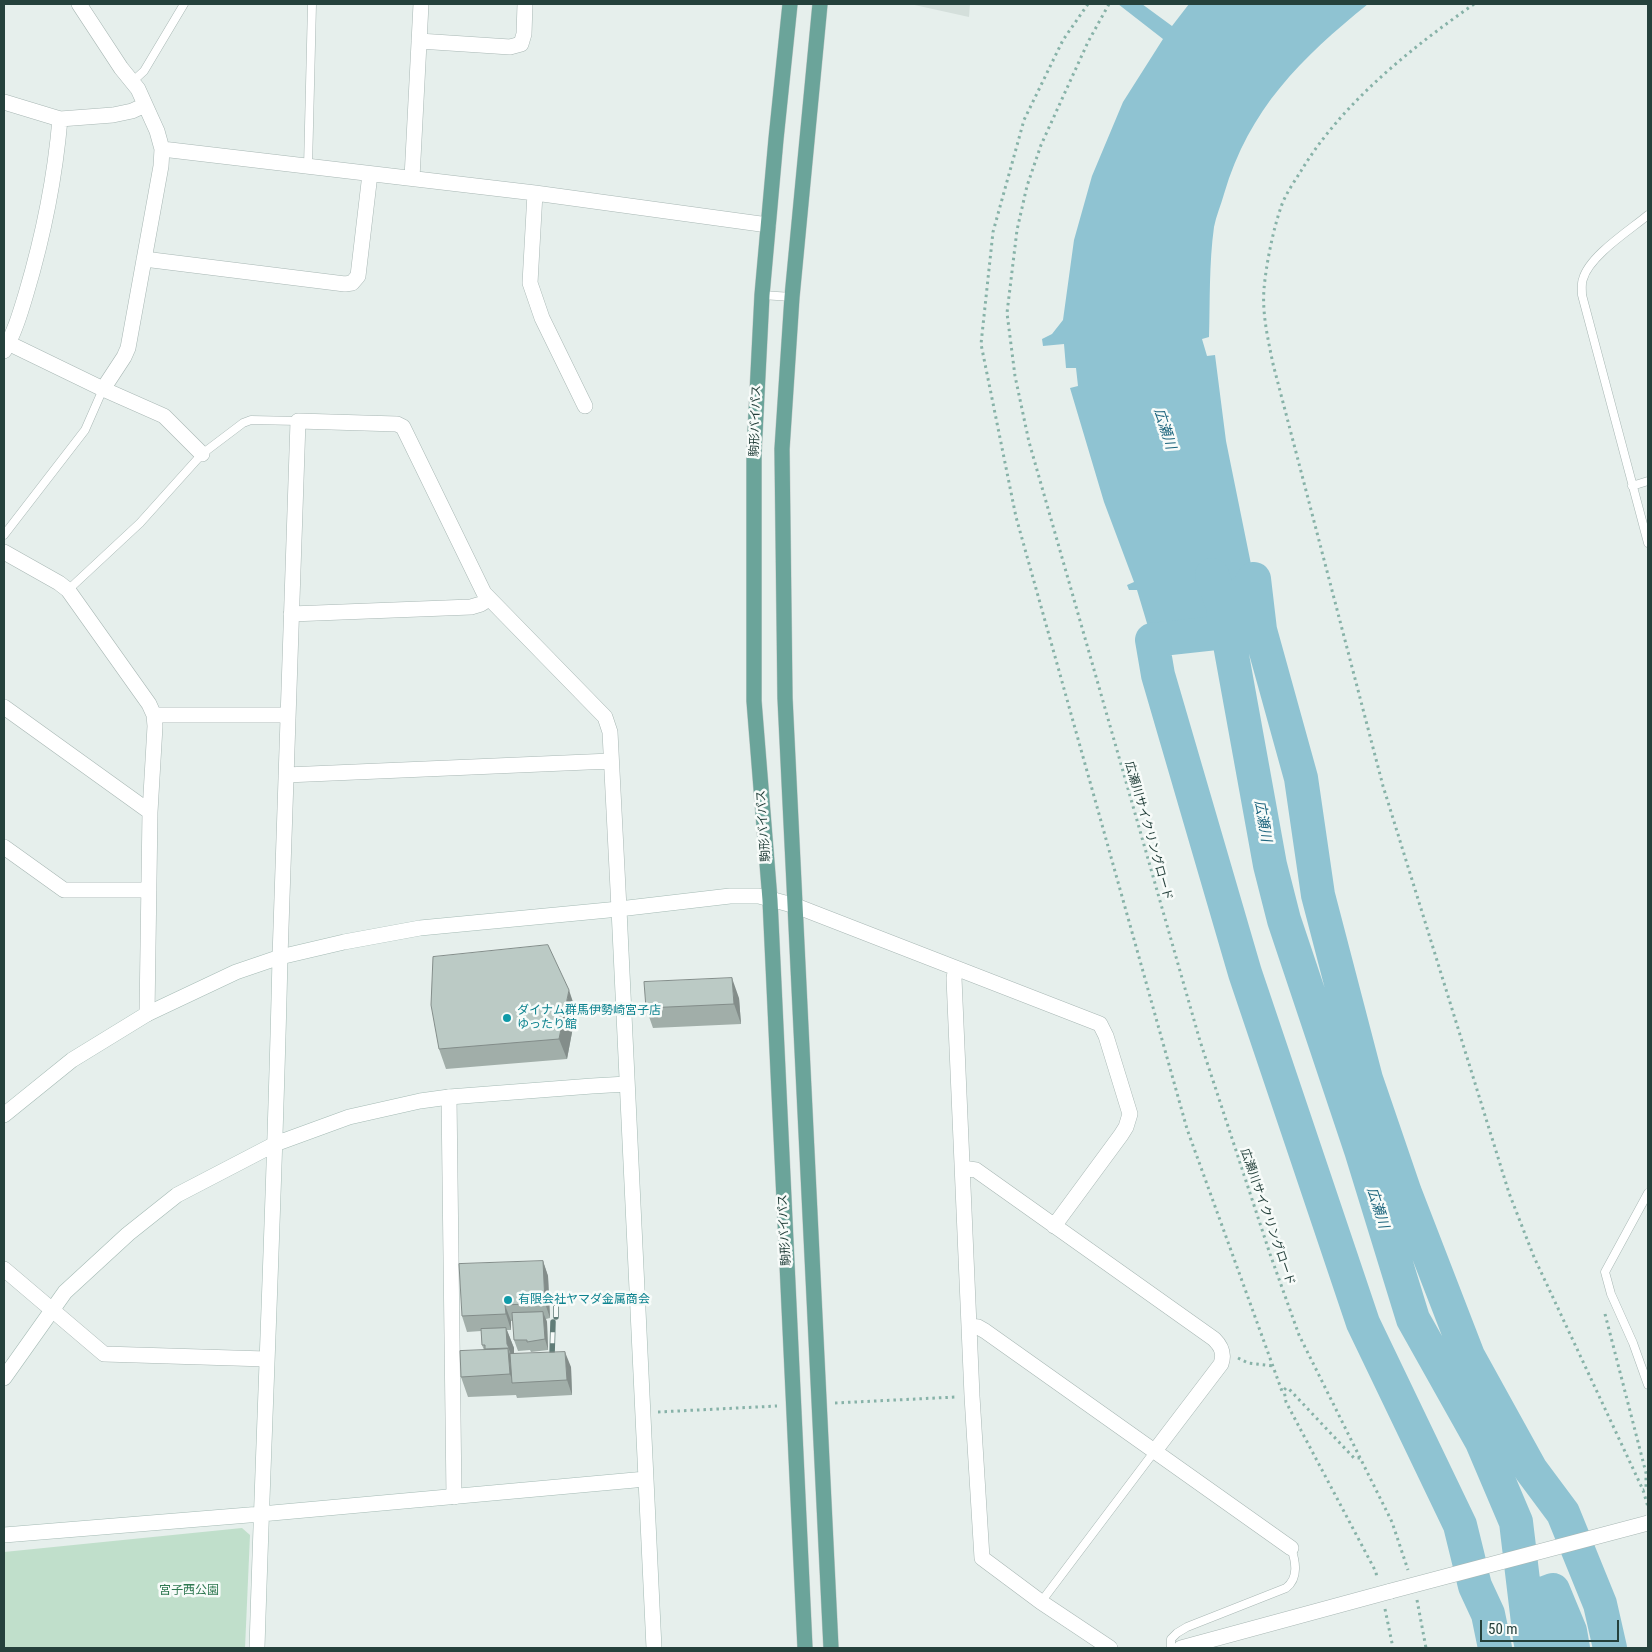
<!DOCTYPE html>
<html>
<head>
<meta charset="utf-8">
<style>
	body { margin:0 }
	#map { position:relative; width:1652px; height:1652px; overflow:hidden; background:#e6efec; font-family:"Roboto Condensed",sans-serif }
	canvas { display:block }
	.frame { position:absolute; inset:0; border:5px solid #25413c; pointer-events:none }
	.scale { position:absolute; left:1480px; top:1620px; width:139px; height:22px; box-sizing:border-box; border:2px solid #25413c; border-top:0; padding-left:6px; font-size:15px; line-height:18px; white-space:nowrap; color:#25413c; -webkit-text-stroke:4px #f7fbf9; paint-order:stroke }
</style>
</head>
<body>
<div id="map">
<canvas width="1652" height="1652"></canvas>
<div class="frame"></div>
<div class="scale">50 m</div>
</div>
<script>
const g = document.querySelector('canvas').getContext('2d');
g.lineJoin = 'round';
function paint(path, color) {
  g.fillStyle = color;
  g.fill(path, 'evenodd');
}
function stroke(path, color, width, dash) {
  g.strokeStyle = color;
  g.lineWidth = width;
  g.lineCap = dash ? 'butt' : 'round';
  g.setLineDash(dash || []);
  g.stroke(path);
}
function label(font, color, halo, rows, align = 'center') {
  g.font = font + ' "Roboto Condensed","Noto Sans JP",sans-serif';
  g.lineWidth = 5;
  g.setLineDash([]);
  g.textBaseline = 'middle';
  g.strokeStyle = halo;
  g.fillStyle = color;
  for (const [text, x, y, turn = 0] of rows) {
    g.save();
    g.translate(x, y);
    g.rotate((+turn || 0) * Math.PI / 180);
    g.textAlign = isNaN(turn) ? turn : align;
    if (halo) g.strokeText(text, 0, 0);
    g.fillText(text, 0, 0);
    g.restore();
  }
}
paint(new Path2D(`
	M 910,4 L 970,4 L 969,17 Z`), '#d4dfdb');
paint(new Path2D(`
	M 242,1528 L 250,1535 L 245,1648 L 4,1648 L 4,1552 Z`), '#c0dfcb');
paint(new Path2D(`
	M 1118,4 L 1142,4 L 1172,26 L 1189,4 L 1368,4 C 1301,58 1249,109 1224,194 C 1221,205 1216,216 1214,227 C 1209,263 1210,301 1209,337 L 1202,339 L 1207,356 L 1215,355 L 1226,441 L 1254,579 L 1216,633 L 1152,640 L 1137,590 L 1129,590 L 1127,585 L 1134,582 L 1104,502 L 1070,388 L 1078,386 L 1076,368 L 1066,368 L 1064,344 L 1043,346 L 1042,339 L 1052,334 L 1063,320 L 1074,240 L 1092,176 L 1123,102 L 1163,39 Z`), '#8fc3d2');
stroke(new Path2D(`
	M 1212,575 L 1223,606 L 1270,865 L 1284,920 L 1361,1150 L 1413,1319 L 1482,1442 L 1516,1522 L 1530,1639 L 1532,1648
	M 1254,579 L 1216,633 L 1152,640 L 1158,675 L 1245,973 L 1363,1323 L 1460,1525 L 1475,1586 L 1488,1614 L 1495,1648
	M 1254,579 L 1260,630 L 1301,778 L 1318,895 L 1366,1079 L 1405,1193 L 1468,1356 L 1531,1470 L 1563,1513 L 1600,1604 L 1610,1648
	M 1549,1636 L 1545,1593 L 1553,1590 L 1570,1631 L 1573,1648`), '#8fc3d2', 34);
const lane = new Path2D(`
	M 132,82 L 144,71 L 184,4
	M 308,167 L 312,4
	M 1648,215 C 1630,230 1589,256 1583,279 C 1581,283 1582,289 1582,295 L 1648,543
	M 762,295 L 792,297
	M 1632,486 L 1648,481
	M 4,535 L 85,430 L 103,389
	M 68,590 L 140,523 L 202,454 L 243,423 L 251,420 L 298,421
	M 1648,1193 L 1605,1272 L 1611,1294 L 1633,1343 L 1648,1385
	M 1041,1602 L 1154,1452
	M 1171,1648 L 1171,1639 L 1177,1633 L 1187,1627 L 1286,1588 C 1299,1578 1296,1562 1291,1548`);
const street = new Path2D(`
	M 79,4 L 121,68 L 138,89 L 157,131 L 162,149 L 161,166 L 128,348 L 124,357 L 103,389
	M 419,41 L 510,47 L 521,44 L 524,34 L 525,4
	M 4,102 L 60,119 L 113,115 L 132,111 L 145,105
	M 162,149 L 535,193 L 768,225
	M 412,178 L 421,4
	M 535,193 L 530,283 L 542,318 L 585,406
	M 144,259 L 345,284 L 352,283 L 358,276 L 370,174
	M 4,341 L 103,389 L 164,416 L 202,454
	M 4,351 C 14,334 20,314 26,294 C 43,237 55,178 60,119
	M 4,552 L 59,583 L 68,590 L 149,704 L 154,715 L 155,726 L 150,812 L 147,1014
	M 291,614 L 471,607 L 481,604 L 489,599
	M 4,707 L 150,812
	M 154,715 L 288,715
	M 286,775 L 611,761
	M 4,847 L 64,890 L 149,890
	M 796,906 L 1100,1024 L 1106,1036 L 1130,1114 L 1126,1127 L 1121,1135 L 1054,1226
	M 280,957 L 298,421 L 397,424 L 403,427 L 484,593 L 605,717 L 610,732 L 619,909
	M 956,968 L 954,978 L 972,1396 L 982,1558 L 1041,1602 L 1110,1648
	M 449,1097 L 454,1497
	M 963,1168 L 976,1170 L 1214,1339 C 1221,1346 1225,1353 1221,1364 L 1154,1452
	M 4,1269 L 104,1354 L 266,1359
	M 970,1326 L 978,1327 L 985,1331 L 1291,1548
	M 1181,1648 L 1391,1591`);
const secondary = new Path2D(`
	M 619,909 L 654,1648
	M 4,1115 L 72,1060 L 147,1014 L 236,972 L 280,957 L 344,942 L 420,928 L 619,909 L 730,896 L 759,896 L 796,906
	M 4,1378 L 65,1292 L 128,1234 L 177,1195 L 275,1144 L 349,1117 L 420,1101 L 449,1097 L 592,1086 L 627,1084
	M 4,1535 L 261,1514 L 646,1479
	M 257,1648 C 264,1418 275,1187 280,957`);
const primary = new Path2D(`
	M 790,4 L 776,139 L 762,295 L 754,453 L 754,701 L 770,900 L 805,1648
	M 820,4 L 792,297 L 782,449 L 785,698 L 831,1648`);
stroke(lane, '#a8b7b4', 9);
stroke(street, '#a8b7b4', 16);
stroke(secondary, '#a4bab4', 16);
stroke(primary, '#c2cac8', 16);
stroke(new Path2D(`
	M 1088,4 L 1063,40 L 1024,120 L 993,232 L 981,344 L 1016,517 L 1187,1129 L 1283,1394
	M 1109,4 L 1088,42 L 1041,145 L 1027,186 L 1017,230 L 1007,313 L 1015,376 L 1029,442 L 1200,1041 L 1270,1254 L 1299,1335 L 1392,1522 L 1408,1570
	M 1474,4 C 1410,49 1342,103 1301,171 C 1294,182 1285,195 1281,207 C 1273,230 1266,265 1264,289 C 1262,314 1268,339 1273,364 L 1383,786 L 1509,1193 L 1534,1257 L 1643,1490 L 1648,1507
	M 1605,1314 L 1646,1473 L 1646,1489 L 1643,1490
	M 1238,1358 L 1248,1363 L 1274,1366
	M 835,1403 L 956,1397
	M 658,1412 L 777,1406
	M 1360,1458 L 1354,1458 L 1289,1389 L 1286,1388 L 1284,1390 L 1286,1402 L 1376,1572 L 1377,1579
	M 1417,1600 L 1426,1648
	M 1385,1609 L 1393,1648`), '#87b2a8', 3, [2.5, 4]);
stroke(lane, '#fff', 8);
stroke(street, '#fff', 15);
stroke(secondary, '#fff', 15);
stroke(primary, '#6ba49a', 15);
const rail = new Path2D(`
	M 556,1317 L 556,1296
	M 546,1363 L 552,1356 L 553,1322`);
stroke(rail, '#607c77', 5.5);
stroke(rail, '#f7fbf9', 4, [11]);
const streetBridge = new Path2D(`
	M 1391,1591 L 1648,1523`);
stroke(streetBridge, '#a8b7b4', 16, []);
stroke(streetBridge, '#fff', 15);
paint(new Path2D(`
	M 739,998 L 741,1024 L 653,1028 L 646,1008 Z
	M 576,1011 L 567,1059 L 446,1069 L 439,1049 Z
	M 543,1261 L 548,1276 L 550,1318 L 546,1319 L 547,1322 L 548,1350 L 531,1352 L 530,1350 L 518,1351 L 514,1340 L 513,1321 L 511,1321 L 511,1330 L 507,1330 L 514,1348 L 514,1354 L 571,1367 L 572,1395 L 517,1398 L 516,1395 L 468,1397 L 461,1377 L 484,1350 L 482,1345 L 481,1331 L 467,1332 L 462,1316 Z`), '#a1aea9');
paint(new Path2D(`
	M 732,978 L 739,998 L 741,1024 L 734,1004 Z
	M 569,990 L 576,1011 L 567,1059 L 559,1039 Z
	M 543,1261 L 548,1276 L 550,1318 L 545,1303 Z
	M 505,1305 L 511,1321 L 511,1330 L 506,1314 Z
	M 543,1312 L 547,1322 L 548,1350 L 545,1339 Z
	M 506,1328 L 514,1348 L 514,1363 L 507,1344 Z
	M 508,1349 L 516,1370 L 513,1383 L 510,1374 Z
	M 565,1352 L 571,1367 L 572,1395 L 567,1380 Z`), '#838d8a');
const building = new Path2D(`
	M 548,945 L 569,990 L 559,1039 L 439,1049 L 431,1005 L 433,957 Z
	M 732,978 L 734,1004 L 646,1008 L 644,982 Z
	M 543,1261 L 545,1303 L 505,1305 L 506,1314 L 462,1316 L 459,1264 Z
	M 543,1312 L 545,1339 L 527,1342 L 527,1340 L 514,1340 L 512,1313 Z
	M 506,1328 L 507,1344 L 509,1348 L 485,1349 L 485,1345 L 482,1345 L 481,1329 Z
	M 508,1349 L 510,1374 L 461,1377 L 460,1351 Z
	M 565,1352 L 567,1380 L 512,1383 L 510,1354 Z`);
paint(building, '#bbcac5');
stroke(building, '#838d8a', 1);
for (const [x, y, r, color] of [
	[507,1018,5,"#0f9aa8"],
	[508,1300,5,"#0f9aa8"]
]) {
  const dot = new Path2D();
  dot.arc(x, y, r, 0, 2 * Math.PI);
  g.fillStyle = color;
  g.fill(dot);
  stroke(dot, '#f7fbf9', 2);
}
label('12px', '#25413c', '#f7fbf9', [
	["駒形バイパス",756,421,-88],
	["駒形バイパス",764,826,-94],
	["広瀬川サイクリングロード",1148,831,74],
	["広瀬川サイクリングロード",1267,1217,71],
	["駒形バイパス",785,1230,-93]
]);
label('12px', '#0d838f', '#f7fbf9', [
	["ダイナム群馬伊勢崎宮子店",517,1011],
	["ゆったり館",517,1025],
	["有限会社ヤマダ金属商会",518,1300]
], 'left');
label('12px', '#2f7851', '#f7fbf9', [
	["宮子西公園",189,1591]
]);
label('italic 14px', '#1e667e', '#f7fbf9', [
	["広瀬川",1164,429,72],
	["広瀬川",1262,821,80],
	["広瀬川",1377,1208,72]
]);
</script>
</body>
</html>
